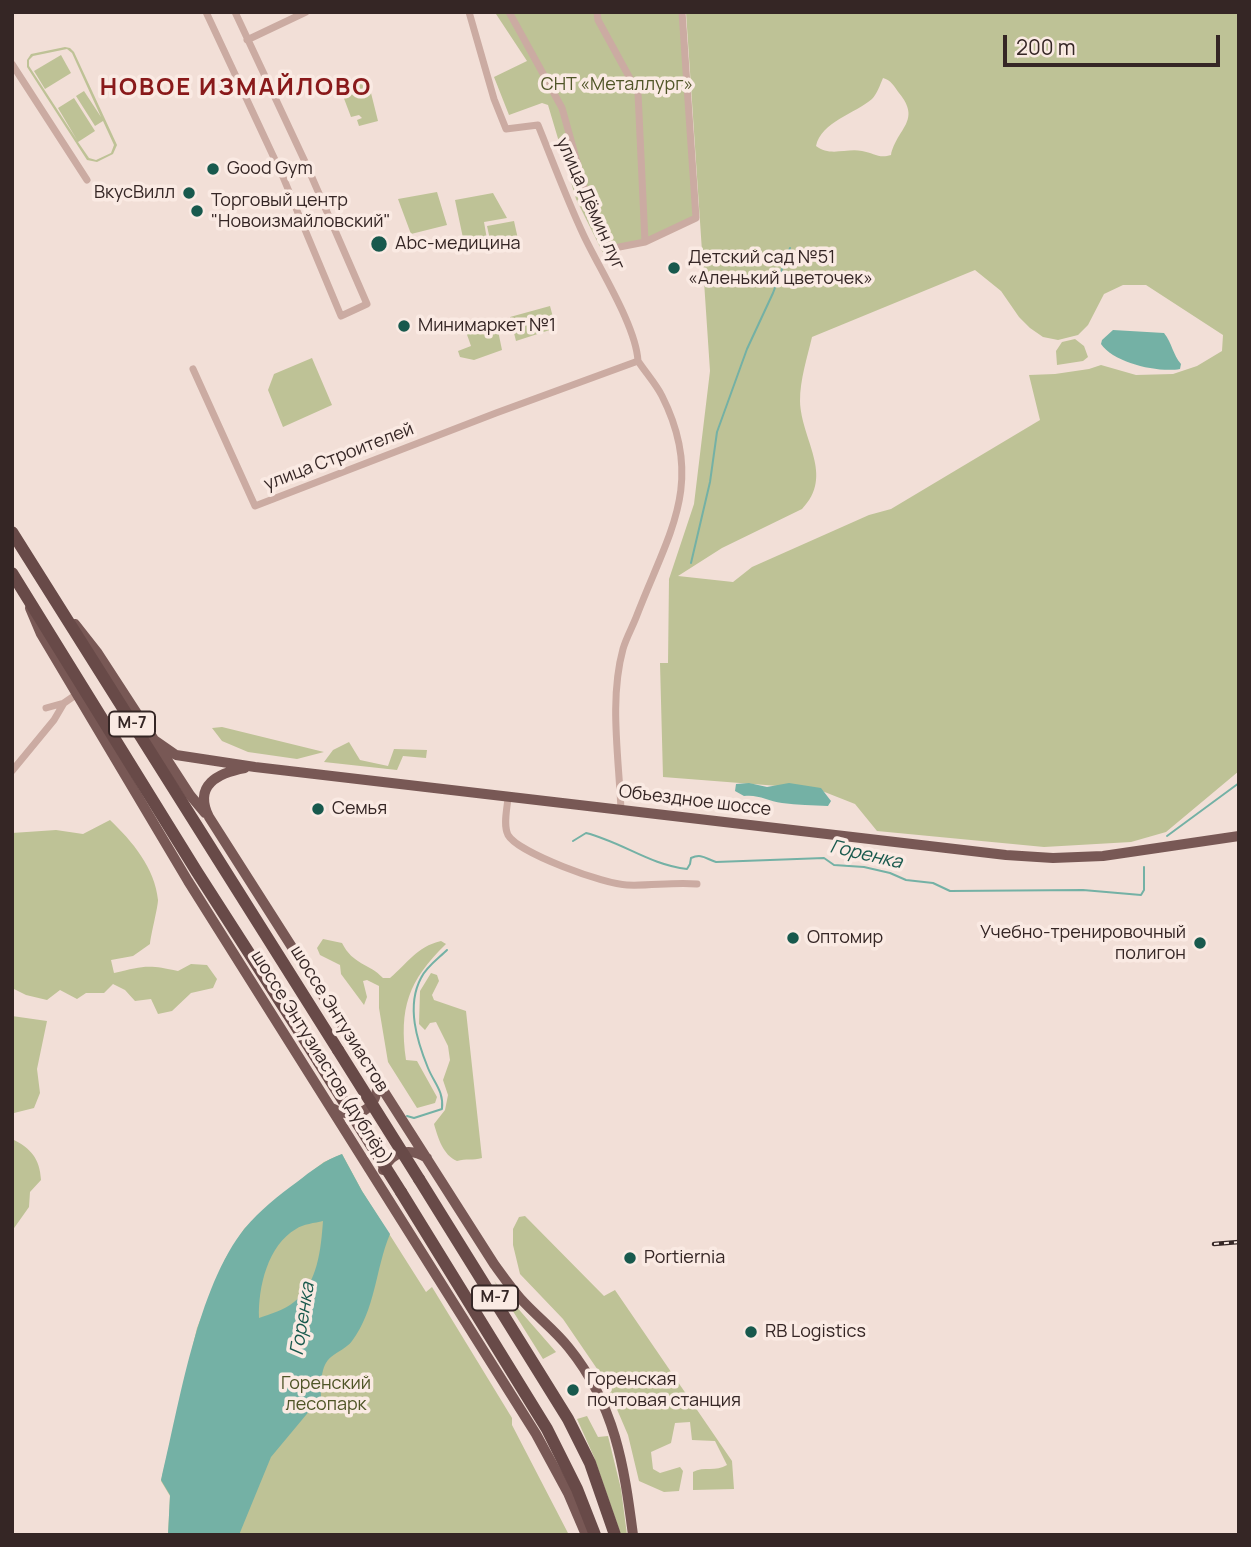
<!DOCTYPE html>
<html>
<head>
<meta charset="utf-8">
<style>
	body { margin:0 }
	#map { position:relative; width:1251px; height:1547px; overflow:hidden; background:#f2dfd7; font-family:Manrope,sans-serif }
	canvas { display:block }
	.frame { position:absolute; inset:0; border:14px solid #352625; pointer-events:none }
	.scale { position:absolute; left:1003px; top:35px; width:217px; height:32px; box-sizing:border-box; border:4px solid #352625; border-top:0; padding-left:9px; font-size:21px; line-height:24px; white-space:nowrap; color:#352625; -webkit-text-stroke:5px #faeae3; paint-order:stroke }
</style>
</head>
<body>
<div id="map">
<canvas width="1251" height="1547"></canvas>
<div class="frame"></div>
<div class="scale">200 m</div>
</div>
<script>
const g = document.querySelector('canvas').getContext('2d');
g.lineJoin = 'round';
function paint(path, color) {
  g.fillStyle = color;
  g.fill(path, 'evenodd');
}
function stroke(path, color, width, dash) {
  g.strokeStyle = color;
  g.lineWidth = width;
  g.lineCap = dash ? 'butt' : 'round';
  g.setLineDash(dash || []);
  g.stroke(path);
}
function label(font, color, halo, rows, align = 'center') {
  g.font = font + ' Manrope,sans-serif';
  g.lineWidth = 7;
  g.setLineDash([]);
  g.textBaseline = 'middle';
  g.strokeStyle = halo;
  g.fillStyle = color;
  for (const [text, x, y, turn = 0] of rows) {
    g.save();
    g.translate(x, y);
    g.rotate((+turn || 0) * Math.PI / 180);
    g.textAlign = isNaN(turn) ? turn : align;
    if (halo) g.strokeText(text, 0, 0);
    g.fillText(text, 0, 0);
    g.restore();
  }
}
paint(new Path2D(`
	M 492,12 L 685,12 L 699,218 C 665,234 641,248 603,253 L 576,199 L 548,105 L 542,103 L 509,115 L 494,77 L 527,61 L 496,14 Z
	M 686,12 L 1239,12 L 1239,771 L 1166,832 L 1131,842 L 1044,847 L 877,831 L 855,804 L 817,789 L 663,777 L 660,663 L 668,663 L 669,579 L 694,504 L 710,371 ZM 883,78 C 891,80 894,86 899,93 C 922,121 897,128 891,155 C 879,159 874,153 862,151 C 846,148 830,157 816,146 C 821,122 856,113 872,99 C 877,94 880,85 883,78 ZM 975,270 L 1001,291 L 1019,317 L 1030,328 L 1043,337 L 1058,340 L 1078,335 L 1088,325 L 1104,294 L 1123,285 L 1146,285 L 1223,335 L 1222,351 L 1197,366 L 1173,374 L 1136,375 L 1101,365 L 1089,369 L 1055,374 L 1029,375 L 1040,420 L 891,509 L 869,515 L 752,567 L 733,582 L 678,576 L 722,548 L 802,509 C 835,475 801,440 800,401 C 800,380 807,358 812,337 Z
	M 65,47 L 70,48 L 74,52 L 117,145 L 113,154 L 97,162 L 87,160 L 27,67 L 27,60 L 31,54 ZM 67,49 L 72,53 L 101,117 L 84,91 L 76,96 L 95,126 L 103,121 L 114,145 L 111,153 L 96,160 L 89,158 L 78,142 L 95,131 L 74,98 L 58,108 L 77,140 L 29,66 L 29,60 L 33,56 Z
	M 61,55 L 71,73 L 45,89 L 34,71 Z
	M 368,81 L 378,121 L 359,126 L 357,120 L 362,118 L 359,115 L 351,117 L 340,88 Z
	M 437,192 L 447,225 L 411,234 L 398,199 Z
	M 493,193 L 507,218 L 484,222 L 488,245 L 478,247 L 463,238 L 455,200 Z
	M 514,221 L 518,239 L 491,244 L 487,226 Z
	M 550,306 L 556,328 L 516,341 L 510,317 Z
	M 496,321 L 502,350 L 474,360 L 460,357 L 458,351 L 471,346 L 465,329 Z
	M 1075,339 L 1084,346 L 1088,357 L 1083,361 L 1057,365 L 1056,351 L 1062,342 Z
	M 312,358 L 332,405 L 283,427 L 268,390 L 274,374 Z
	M 222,727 L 324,752 L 297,759 L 248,752 L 222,741 L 212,728 Z
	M 349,742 L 360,760 L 388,766 L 394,749 L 427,750 L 426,758 L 403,756 L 397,770 L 324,762 L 333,750 Z
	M 110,820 C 132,841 155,868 158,900 C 158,907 151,934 150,944 L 133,956 L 111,960 L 114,973 C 143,966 148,964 178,971 L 191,964 L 207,965 L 217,979 L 213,988 L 191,993 L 172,1011 L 158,1014 L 151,999 L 135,1001 L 125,990 L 113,984 L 104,993 L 86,993 L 77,999 L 60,990 L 47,1000 L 26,995 L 12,988 L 12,833 L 56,830 L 83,834 Z
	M 323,939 L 342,943 C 353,965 369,963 383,978 L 390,978 C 408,963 416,947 441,941 L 446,944 C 408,981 399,1008 406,1060 L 417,1061 L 437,1097 L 435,1103 L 417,1108 L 388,1062 L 379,1008 L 379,986 L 367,980 L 363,981 L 367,997 L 364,1005 L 341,974 L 340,965 L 320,955 L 317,948 Z
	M 431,973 L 437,975 L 439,981 L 432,995 L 434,1000 L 466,1011 L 482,1158 C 473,1161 466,1158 457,1161 C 443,1155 438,1138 434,1124 L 445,1110 L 448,1095 L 443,1080 L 450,1060 L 448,1046 L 436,1022 L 430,1023 L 425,1030 L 419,1024 L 420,991 Z
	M 12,1016 L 47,1021 L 37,1069 L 40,1093 L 34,1108 L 14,1113 Z
	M 12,1139 C 31,1148 40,1159 41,1180 L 30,1192 L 29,1207 L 12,1231 Z
	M 342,1154 L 362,1191 L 426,1292 L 432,1287 L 512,1418 L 512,1425 L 569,1535 L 168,1535 L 170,1496 L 161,1481 L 197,1328 L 225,1259 L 244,1229 L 286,1191 L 324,1162 Z
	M 525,1216 L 604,1296 L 615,1290 L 732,1461 L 734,1489 L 693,1490 L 693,1472 C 704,1466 716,1472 727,1465 L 715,1441 L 692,1440 L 690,1422 L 675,1423 L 671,1443 L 651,1452 L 653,1469 L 660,1473 L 680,1467 L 683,1471 L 679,1491 L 664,1492 L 639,1481 L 628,1435 L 604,1379 L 563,1319 L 520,1274 L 513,1245 L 513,1229 L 519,1217 Z
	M 494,1281 L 556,1352 L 543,1359 Z
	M 587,1416 L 598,1437 L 608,1436 L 621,1489 L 627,1535 L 621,1535 L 594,1457 L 577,1419 Z`), '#bec296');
paint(new Path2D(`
	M 1113,330 L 1164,333 C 1172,343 1173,355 1181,364 L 1180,369 C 1158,373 1114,363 1101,344 L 1102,340 Z
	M 749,783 L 767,787 L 789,783 L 821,788 L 831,801 L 828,806 C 813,805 797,805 782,803 C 768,801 758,794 744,796 L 735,791 L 736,784 Z
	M 342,1154 L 362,1191 L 390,1234 C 375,1270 376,1309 352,1341 C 347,1348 338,1351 331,1357 C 320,1366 321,1385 321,1397 L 271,1457 L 239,1535 L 168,1535 L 170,1495 L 161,1480 C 179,1406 197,1287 245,1228 C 259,1211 279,1195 297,1182 C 311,1171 325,1160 342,1154 ZM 323,1221 C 321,1248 318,1284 294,1302 C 285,1310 270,1314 259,1318 C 258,1287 268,1245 296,1229 C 303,1224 315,1223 323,1221 Z`), '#74b1a5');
stroke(new Path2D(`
	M 691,563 L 710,482 L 717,432 L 747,349 L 773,293 L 790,248
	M 1167,836 L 1239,783
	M 573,841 L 586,833 C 622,842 650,865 687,869 L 690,864 L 691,858 C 702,853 706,859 716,862 L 824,858 L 834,865 L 864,867 L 890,873 L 906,880 L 933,883 L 950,891 L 1083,890 L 1141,895 L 1144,890 L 1144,867
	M 407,1116 L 414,1118 L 442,1109 C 444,1091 434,1083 428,1068 C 417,1041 406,1006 421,978 C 426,967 439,958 447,950`), '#74b1a5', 2);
stroke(new Path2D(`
	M 206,12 L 283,177 L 341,316 L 367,304 L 307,166 L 235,12
	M 469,12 L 494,99 L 506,129 L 538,125 C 553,162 567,200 584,236 C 600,270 636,326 638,361
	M 509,12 L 562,108 L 586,194 L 609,249 L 645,242
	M 597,12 L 598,20 L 638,93 L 645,242 L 696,218 L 682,12
	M 247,40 L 306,12
	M 12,64 L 87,180
	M 193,369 L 255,506 L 496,413 L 638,361
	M 46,708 L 64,703 L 77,694
	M 12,771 L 54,720 L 64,703
	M 508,798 C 507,809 503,825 508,835 C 518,853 606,885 627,885 C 651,886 673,882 697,884
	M 621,810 C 619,758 609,700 623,649 C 626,638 633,626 637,615 C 668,534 706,483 662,396 C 656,384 646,373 638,361`), '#cbaba2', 7);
stroke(new Path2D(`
	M 30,608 L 41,634 L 188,881 L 536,1434 L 568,1493 L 586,1535
	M 75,624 L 97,652 L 190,795 L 205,813
	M 153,739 L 176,755 L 255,767 L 1006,855 L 1053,858 L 1103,856 L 1239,836
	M 245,768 C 218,773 193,785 209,817 L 494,1264 C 502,1275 511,1288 520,1298 C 536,1316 555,1330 569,1348 C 615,1405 624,1465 633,1535
	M 332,1108 C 357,1122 380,1109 377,1079
	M 383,1170 C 392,1151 410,1147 427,1158`), '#785855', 10);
stroke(new Path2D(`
	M 12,532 L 338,1050
	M 12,573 L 197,872 L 319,1062
	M 419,1179 L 568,1419 L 590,1463 L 615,1535
	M 401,1192 L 547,1429 L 577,1489 L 595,1535`), '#684a48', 12);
const rail = new Path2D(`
	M 1214,1244 L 1239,1242`);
stroke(rail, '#352625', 4.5);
stroke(rail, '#faeae3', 2, [5]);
stroke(new Path2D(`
	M 338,1050 L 419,1179
	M 319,1062 L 401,1192`), '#684a48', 12);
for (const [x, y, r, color] of [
	[213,169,7,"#18594d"],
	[189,193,7,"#18594d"],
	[197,211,7,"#18594d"],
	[379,244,9,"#18594d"],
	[674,268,7,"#18594d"],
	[404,326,7,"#18594d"],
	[318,809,7,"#18594d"],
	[793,938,7,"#18594d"],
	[1200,943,7,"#18594d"],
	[630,1258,7,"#18594d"],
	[751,1332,7,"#18594d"],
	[573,1390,7,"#18594d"]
]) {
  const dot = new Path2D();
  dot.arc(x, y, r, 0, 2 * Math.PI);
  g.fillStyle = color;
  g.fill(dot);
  stroke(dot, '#faeae3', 2.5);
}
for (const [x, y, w] of [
	[132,724,46],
	[495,1298,46]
]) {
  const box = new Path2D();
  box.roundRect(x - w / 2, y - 12.5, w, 25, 5);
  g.fillStyle = '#faeae3';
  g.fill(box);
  stroke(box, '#352625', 2);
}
label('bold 16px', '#352625', null, [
	["М-7",132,724],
	["М-7",495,1298]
]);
label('18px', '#4f5527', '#faeae3', [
	["СНТ «Металлург»",617,85],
	["Горенский",326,1384],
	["лесопарк",326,1405]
]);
label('18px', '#352625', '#faeae3', [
	["Good Gym",227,169],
	["ВкусВилл",175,193,"right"],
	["Торговый центр",211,201],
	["\"Новоизмайловский\"",211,222],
	["Abc-медицина",395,244],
	["Детский сад №51",688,258],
	["«Аленький цветочек»",688,279],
	["Минимаркет №1",418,326],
	["Семья",332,809],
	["Учебно-тренировочный",1186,933,"right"],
	["полигон",1186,954,"right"],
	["Оптомир",807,938],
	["Portiernia",644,1258],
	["RB Logistics",765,1332],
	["Горенская",587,1380],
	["почтовая станция",587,1401]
], 'left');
label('18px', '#352625', '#faeae3', [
	["улица Дёмин луг",590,204,66],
	["улица Строителей",339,457,-21],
	["Объездное шоссе",695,801,7],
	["шоссе Энтузиастов",339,1019,58],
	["шоссе Энтузиастов (дублёр)",321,1058,58]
]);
label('italic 19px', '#18594d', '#faeae3', [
	["Горенка",866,855,13],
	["Горенка",303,1319,-81]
]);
g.letterSpacing = '2px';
label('bold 24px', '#89191a', '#faeae3', [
	["НОВОЕ ИЗМАЙЛОВО",236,88]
]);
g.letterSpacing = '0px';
</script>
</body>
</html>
